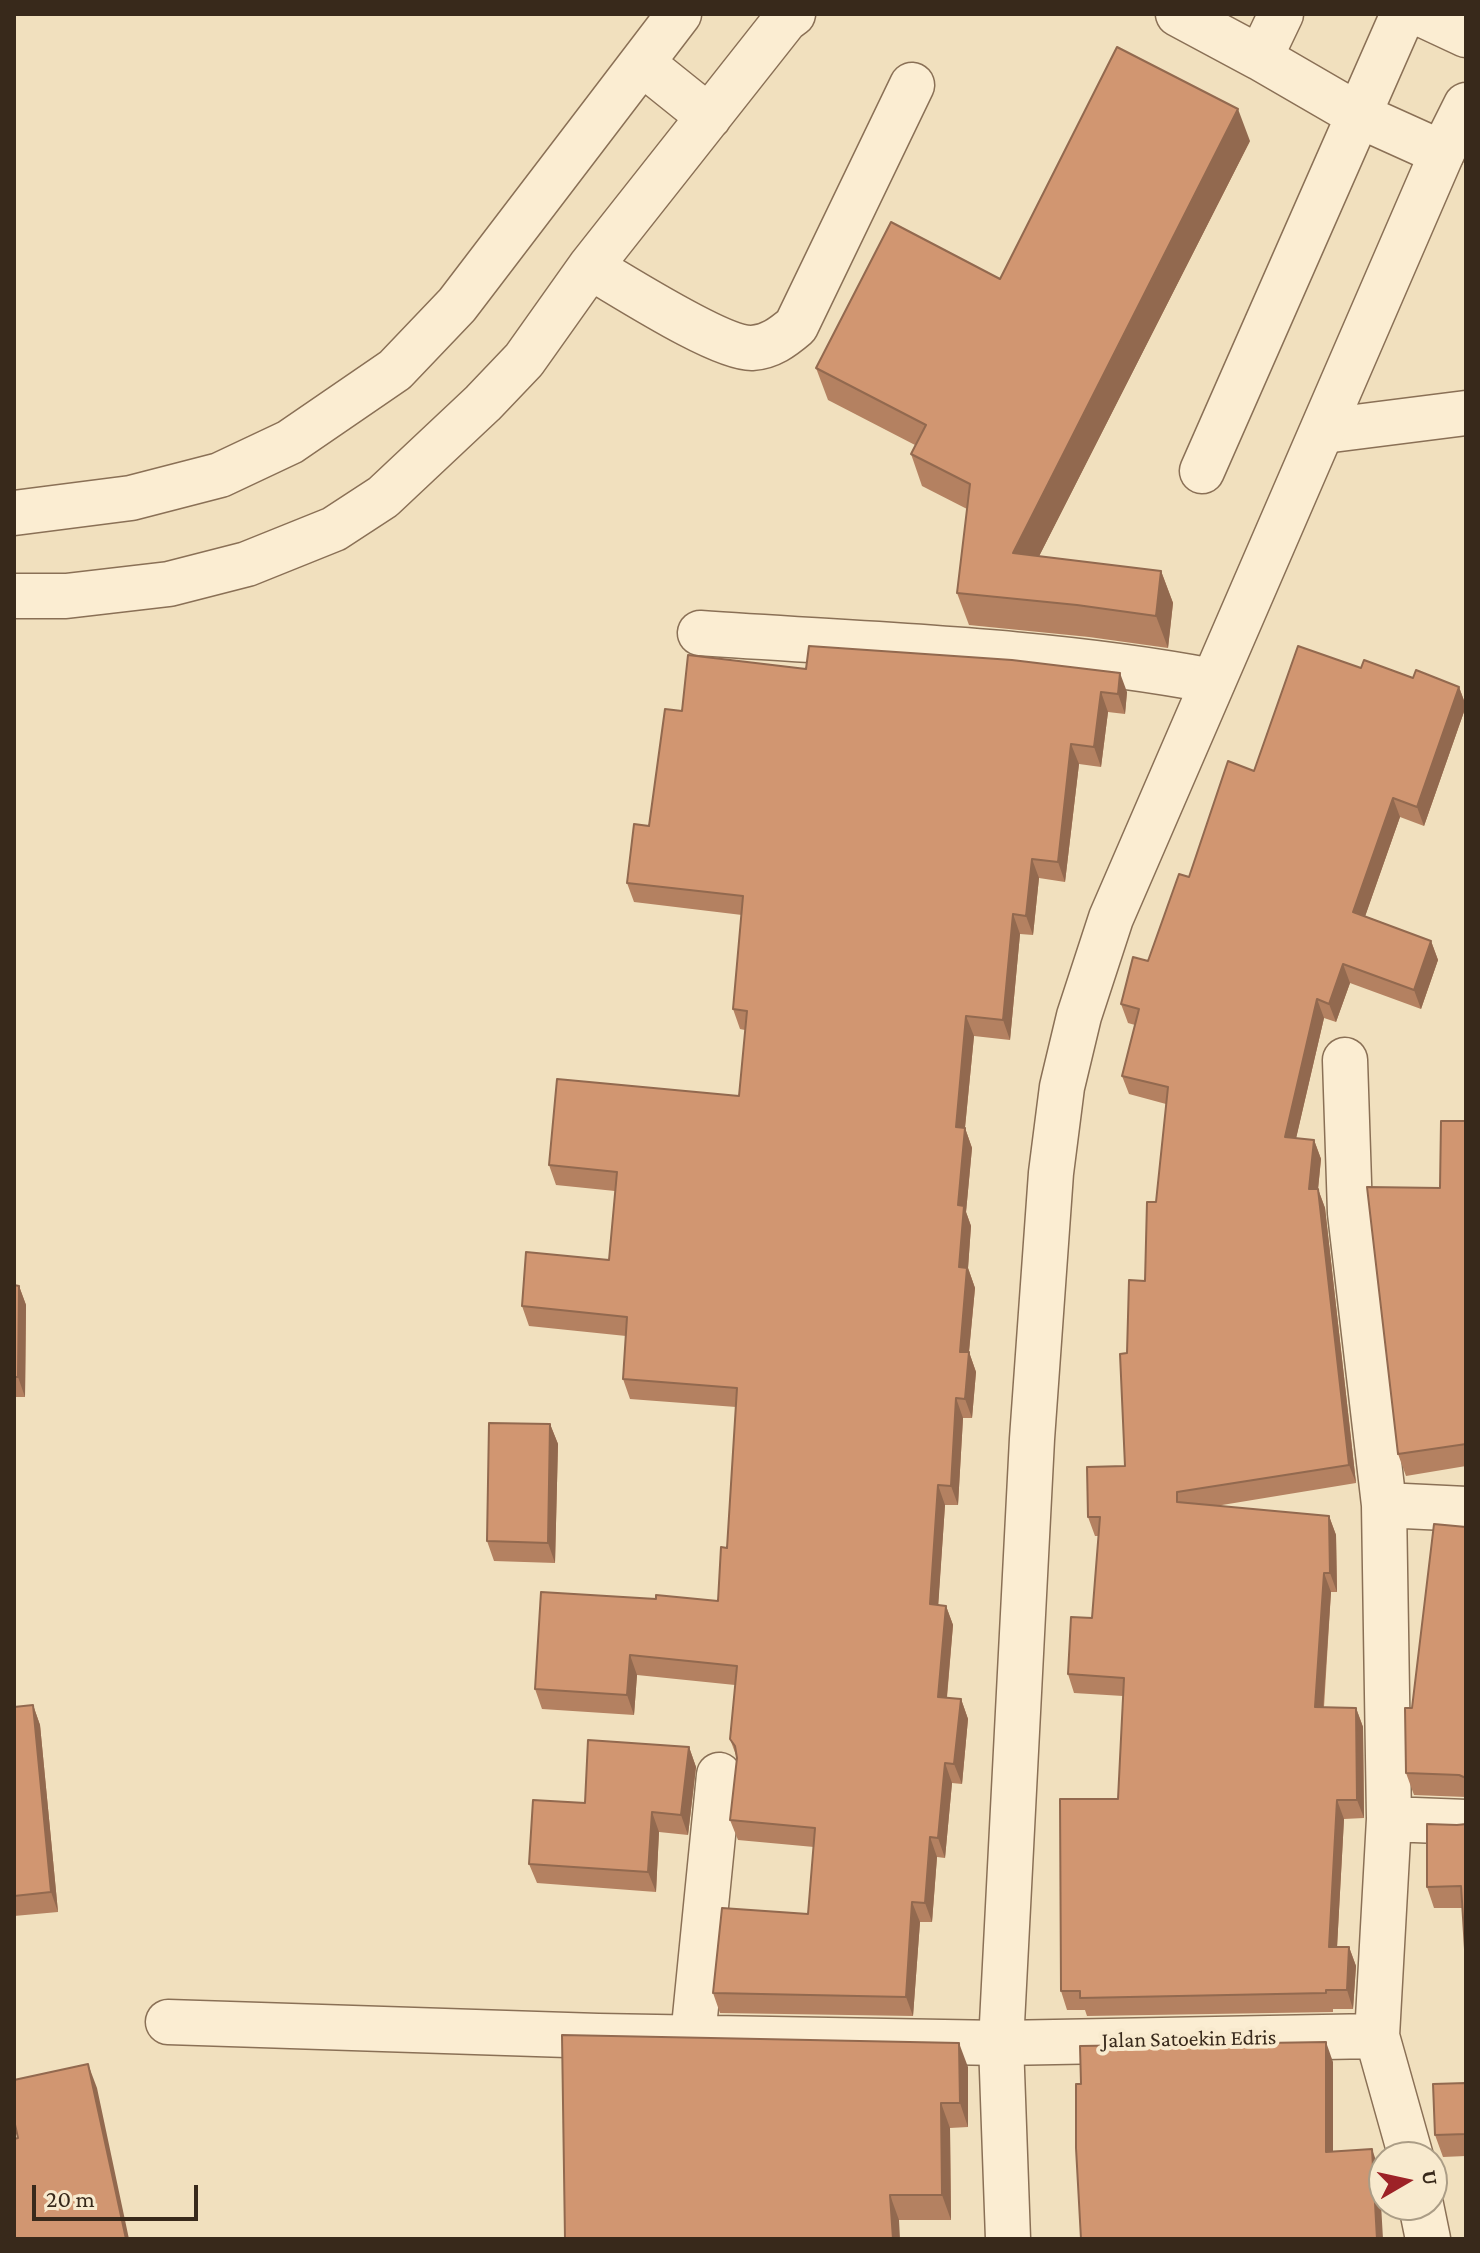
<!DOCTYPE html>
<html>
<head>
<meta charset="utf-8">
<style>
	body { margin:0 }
	#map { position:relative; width:1480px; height:2253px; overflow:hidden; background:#f1e0be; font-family:"Crimson Pro",serif }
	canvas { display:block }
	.frame { position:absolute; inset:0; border:16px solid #38291b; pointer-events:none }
	.north { position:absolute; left:1368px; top:2141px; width:80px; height:80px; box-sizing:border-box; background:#f8eace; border:2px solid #ab9d86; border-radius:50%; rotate:81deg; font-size:22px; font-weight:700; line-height:32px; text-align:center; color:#38291b }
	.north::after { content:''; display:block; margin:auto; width:28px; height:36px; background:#9d2227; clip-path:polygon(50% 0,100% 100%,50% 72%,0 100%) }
	.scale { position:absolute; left:32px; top:2185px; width:166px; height:36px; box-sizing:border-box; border:4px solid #38291b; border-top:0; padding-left:10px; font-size:24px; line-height:28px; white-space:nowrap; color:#38291b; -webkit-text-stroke:6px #f8eace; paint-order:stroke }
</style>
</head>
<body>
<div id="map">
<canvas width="1480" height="2253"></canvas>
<div class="frame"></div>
<div class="north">U</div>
<div class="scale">20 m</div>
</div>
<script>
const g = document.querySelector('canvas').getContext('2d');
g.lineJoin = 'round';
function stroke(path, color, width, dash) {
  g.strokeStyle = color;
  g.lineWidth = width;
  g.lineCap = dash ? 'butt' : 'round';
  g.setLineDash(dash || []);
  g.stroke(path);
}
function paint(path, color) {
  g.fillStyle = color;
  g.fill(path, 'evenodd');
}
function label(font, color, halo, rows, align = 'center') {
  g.font = font + ' "Crimson Pro",serif';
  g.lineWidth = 8;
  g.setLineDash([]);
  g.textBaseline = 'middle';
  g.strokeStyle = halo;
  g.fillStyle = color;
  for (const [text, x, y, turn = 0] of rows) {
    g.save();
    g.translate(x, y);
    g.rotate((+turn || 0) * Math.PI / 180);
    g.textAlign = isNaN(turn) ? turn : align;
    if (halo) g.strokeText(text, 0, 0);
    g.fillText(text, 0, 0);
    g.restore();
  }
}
const minor = new Path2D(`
	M 1178,14 L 1260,58 L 1360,116 L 1442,153
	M 1421,14 L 1466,35
	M 1260,58 L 1281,14
	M 643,64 L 709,117
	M 590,267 C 623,286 720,349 752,348 C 770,347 783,337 796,326 L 912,85
	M 1324,431 L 1466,413
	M 1202,471 L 1403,14
	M 14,513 L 131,498 L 220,475 L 290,442 L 395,370 L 457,305 L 679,14
	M 14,596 L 66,596 L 169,584 L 247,564 L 334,529 L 383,497 L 483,403 L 524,360 L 590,267 L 785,20 L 793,14
	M 700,633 C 871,645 1045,649 1213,681
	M 1345,1060 L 1350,1213 L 1384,1505 L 1389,1819 L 1377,2036 L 1411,2157
	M 1384,1505 L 1466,1509
	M 1389,1819 L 1466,1822
	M 168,2022 L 598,2036 L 1001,2043 L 1377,2036
	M 693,2037 L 719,1775
	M 1421,2205 L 1428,2239`);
const tertiary = new Path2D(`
	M 1008,2239 L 1001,2043 L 1032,1439 L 1051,1173 L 1062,1087 L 1079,1016 L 1111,918 L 1442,153 L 1466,105`);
stroke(minor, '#8a7056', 47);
stroke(tertiary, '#8a7056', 47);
stroke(minor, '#fbedd2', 44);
stroke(tertiary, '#fbedd2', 44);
paint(new Path2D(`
	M 1250,141 L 1039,556 L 1161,571 L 1173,603 L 1168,648 L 1089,637 L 969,625 L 957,593 L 967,509 L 922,486 L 911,454 L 915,445 L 828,400 L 816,368 L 1000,279 Z
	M 1361,668 L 1459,687 L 1466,706 L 1424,826 L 1400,817 L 1365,916 L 1431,941 L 1438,960 L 1421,1009 L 1350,983 L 1336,1022 L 1324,1018 L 1296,1138 L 1314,1140 L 1321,1159 L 1318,1189 L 1325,1208 L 1356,1483 L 1216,1506 L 1329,1516 L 1336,1535 L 1337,1592 L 1331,1592 L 1324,1707 L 1356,1708 L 1363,1727 L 1364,1818 L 1344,1819 L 1337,1947 L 1349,1947 L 1356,1966 L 1353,2009 L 1333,2009 L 1333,2012 L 1087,2016 L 1085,2010 L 1067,2010 L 1061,1991 L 1118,1799 L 1123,1696 L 1074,1693 L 1068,1674 L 1092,1618 L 1099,1536 L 1095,1536 L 1088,1517 L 1125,1466 L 1127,1353 L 1145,1281 L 1156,1202 L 1166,1104 L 1129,1094 L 1122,1076 L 1135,1025 L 1128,1023 L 1121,1004 L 1148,961 L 1189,877 L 1254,771 Z
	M 806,669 L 1127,692 L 1125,714 L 1108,712 L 1101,767 L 1079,764 L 1065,882 L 1039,878 L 1033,935 L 1020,934 L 1010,1040 L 974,1036 L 965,1128 L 972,1148 L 966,1212 L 971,1226 L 968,1268 L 975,1288 L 969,1352 L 976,1372 L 972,1418 L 963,1418 L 958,1505 L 945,1505 L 938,1605 L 946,1606 L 953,1625 L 947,1698 L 961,1699 L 968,1719 L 962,1784 L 952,1783 L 945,1858 L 937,1857 L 932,1922 L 920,1922 L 913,2016 L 720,2013 L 713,1993 L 808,1914 L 814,1847 L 738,1840 L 730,1820 L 737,1758 L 730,1739 L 735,1685 L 637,1675 L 634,1715 L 542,1709 L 535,1689 L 656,1599 L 718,1601 L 727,1548 L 736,1407 L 630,1399 L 623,1379 L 626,1336 L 529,1326 L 522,1306 L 609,1260 L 615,1191 L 556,1185 L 549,1165 L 739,1096 L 745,1030 L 740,1029 L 733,1009 L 742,915 L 634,902 L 627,883 L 649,826 L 682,711 Z
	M 1466,1121 L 1466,1466 L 1406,1476 L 1398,1454 L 1440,1188 Z
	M 14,1285 L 19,1286 L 26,1305 L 25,1397 L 14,1397 Z
	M 550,1424 L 558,1444 L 555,1563 L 494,1561 L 487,1541 Z
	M 1466,1527 L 1466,1797 L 1414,1795 L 1406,1773 L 1412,1708 Z
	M 33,1705 L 40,1725 L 58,1912 L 14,1916 L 14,1707 Z
	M 689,1747 L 696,1767 L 688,1835 L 659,1832 L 656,1892 L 537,1883 L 529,1864 L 585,1803 Z
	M 1457,1825 L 1462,1908 L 1434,1908 L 1427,1887 Z
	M 968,2067 L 968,2127 L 950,2128 L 951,2220 L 899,2220 L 565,2239 Z
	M 1466,2083 L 1466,2156 L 1443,2157 L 1435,2135 Z`), '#b48161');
paint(new Path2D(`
	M 1238,109 L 1250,141 L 1025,584 L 1013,553 Z
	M 1161,571 L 1173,603 L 1168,648 L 1156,616 Z
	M 1120,673 L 1127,692 L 1125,714 L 1118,694 Z
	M 1459,687 L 1466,706 L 1424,826 L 1417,807 Z
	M 1101,692 L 1108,712 L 1101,767 L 1094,747 Z
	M 1071,744 L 1079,764 L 1065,882 L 1058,862 Z
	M 1393,798 L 1400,817 L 1360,931 L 1353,912 Z
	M 1032,859 L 1039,878 L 1033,935 L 1026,916 Z
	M 1013,914 L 1020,934 L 1010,1040 L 1003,1020 Z
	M 1431,941 L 1438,960 L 1421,1009 L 1414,990 Z
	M 1343,964 L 1350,983 L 1336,1022 L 1329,1004 Z
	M 1317,999 L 1324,1018 L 1292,1156 L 1285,1137 Z
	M 966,1016 L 974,1036 L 963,1147 L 956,1127 Z
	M 965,1128 L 972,1148 L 966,1212 L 971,1226 L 968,1268 L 975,1288 L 967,1372 L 960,1352 L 958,1205 Z
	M 1314,1140 L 1321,1159 L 1318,1189 L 1325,1208 L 1356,1483 L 1349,1465 L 1309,1189 Z
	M 19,1286 L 26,1305 L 25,1397 L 18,1377 Z
	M 969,1352 L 976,1372 L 972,1418 L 965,1399 Z
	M 956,1398 L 963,1418 L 958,1505 L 951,1486 Z
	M 550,1424 L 558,1444 L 555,1563 L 548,1543 Z
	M 938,1485 L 945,1505 L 937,1624 L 930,1604 Z
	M 1329,1516 L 1336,1535 L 1337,1592 L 1330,1573 Z
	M 1324,1573 L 1331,1592 L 1322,1725 L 1315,1707 Z
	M 946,1606 L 953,1625 L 945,1717 L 938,1697 Z
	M 630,1655 L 637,1675 L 634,1715 L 627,1695 Z
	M 961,1699 L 968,1719 L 962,1784 L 954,1764 Z
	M 33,1705 L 40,1725 L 58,1912 L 51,1892 Z
	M 1356,1708 L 1363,1727 L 1364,1818 L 1357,1800 Z
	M 689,1747 L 696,1767 L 688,1835 L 681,1815 Z
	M 945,1763 L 952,1783 L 945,1858 L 938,1838 Z
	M 1337,1800 L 1344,1819 L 1336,1966 L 1329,1947 Z
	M 652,1812 L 659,1832 L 656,1892 L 648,1872 Z
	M 930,1837 L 937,1857 L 932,1922 L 925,1903 Z
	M 912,1902 L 920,1922 L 913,2016 L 906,1997 Z
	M 1349,1947 L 1356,1966 L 1353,2009 L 1347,1990 Z
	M 1326,2042 L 1333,2062 L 1333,2172 L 1326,2152 Z
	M 959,2043 L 968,2067 L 968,2127 L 960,2103 Z
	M 88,2064 L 97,2088 L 129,2239 L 126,2239 Z
	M 941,2103 L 950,2128 L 951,2220 L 942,2195 Z
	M 1372,2149 L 1379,2169 L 1383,2239 L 1377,2239 Z
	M 890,2195 L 899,2220 L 900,2239 L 893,2239 Z`), '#92694f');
const building = new Path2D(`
	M 1117,47 L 1238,109 L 1013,553 L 1161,571 L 1156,616 L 1077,605 L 957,593 L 970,484 L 911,454 L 926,425 L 816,368 L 891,222 L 1000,279 Z
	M 809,646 L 1012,660 L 1120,673 L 1118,694 L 1101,692 L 1094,747 L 1071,744 L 1058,862 L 1032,859 L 1026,916 L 1013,914 L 1003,1020 L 966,1016 L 956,1127 L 965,1128 L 958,1205 L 964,1206 L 959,1267 L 967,1268 L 960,1352 L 969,1352 L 965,1399 L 956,1398 L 951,1486 L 938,1485 L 930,1604 L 946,1606 L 938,1697 L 961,1699 L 954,1764 L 945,1763 L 938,1838 L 930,1837 L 925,1903 L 912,1902 L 906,1997 L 713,1993 L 722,1908 L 808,1914 L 815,1828 L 730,1820 L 737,1758 L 735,1746 L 730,1739 L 737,1666 L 630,1655 L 627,1695 L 535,1689 L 541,1592 L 656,1599 L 656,1595 L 718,1601 L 721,1547 L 727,1548 L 737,1388 L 623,1379 L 627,1317 L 522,1306 L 526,1252 L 609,1260 L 617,1172 L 549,1165 L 557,1079 L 739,1096 L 747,1011 L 733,1009 L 743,896 L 627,883 L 634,824 L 649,826 L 665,709 L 682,711 L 688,655 L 806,669 Z
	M 1298,646 L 1361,668 L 1364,660 L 1413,678 L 1416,670 L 1459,687 L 1417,807 L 1393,798 L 1353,912 L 1431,941 L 1414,990 L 1343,964 L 1329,1004 L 1317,999 L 1285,1137 L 1314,1140 L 1309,1189 L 1318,1189 L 1349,1465 L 1177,1492 L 1177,1502 L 1329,1516 L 1330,1573 L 1324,1573 L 1315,1707 L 1356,1708 L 1357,1800 L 1337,1800 L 1329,1947 L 1349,1947 L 1347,1990 L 1326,1990 L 1326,1993 L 1080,1998 L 1080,1991 L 1061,1991 L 1060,1799 L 1118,1799 L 1124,1678 L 1068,1674 L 1071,1617 L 1092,1618 L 1100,1517 L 1088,1517 L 1087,1467 L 1125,1466 L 1120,1354 L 1127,1353 L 1129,1280 L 1145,1281 L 1147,1202 L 1156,1202 L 1168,1087 L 1122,1076 L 1139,1009 L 1121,1004 L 1133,957 L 1148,961 L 1179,874 L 1189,877 L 1228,761 L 1254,771 Z
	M 1441,1121 L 1466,1121 L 1466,1444 L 1398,1454 L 1367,1187 L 1440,1188 Z
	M 14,1285 L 19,1286 L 18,1377 L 14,1377 Z
	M 489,1423 L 550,1424 L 548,1543 L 487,1541 Z
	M 1434,1524 L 1466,1527 L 1466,1778 L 1459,1775 L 1406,1773 L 1405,1708 L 1412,1708 Z
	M 33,1705 L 51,1892 L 14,1896 L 14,1707 Z
	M 588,1740 L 689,1747 L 681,1815 L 652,1812 L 648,1872 L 529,1864 L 533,1800 L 585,1803 Z
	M 1427,1824 L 1457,1825 L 1466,1824 L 1466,1965 L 1461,1886 L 1427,1887 Z
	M 562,2035 L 959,2043 L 960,2103 L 941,2103 L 942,2195 L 890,2195 L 893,2239 L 565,2239 Z
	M 1326,2042 L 1326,2152 L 1372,2149 L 1377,2239 L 1081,2239 L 1076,2148 L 1076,2084 L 1081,2084 L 1080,2046 Z
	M 88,2064 L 126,2239 L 14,2239 L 14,2139 L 18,2138 L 14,2120 L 14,2080 Z
	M 1466,2083 L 1466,2134 L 1435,2135 L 1433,2084 Z`);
paint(building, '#d19671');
stroke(building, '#92694f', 2);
label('22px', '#38291b', '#f8eace', [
	["Jalan Satoekin Edris",1189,2039,-1]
]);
</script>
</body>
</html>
